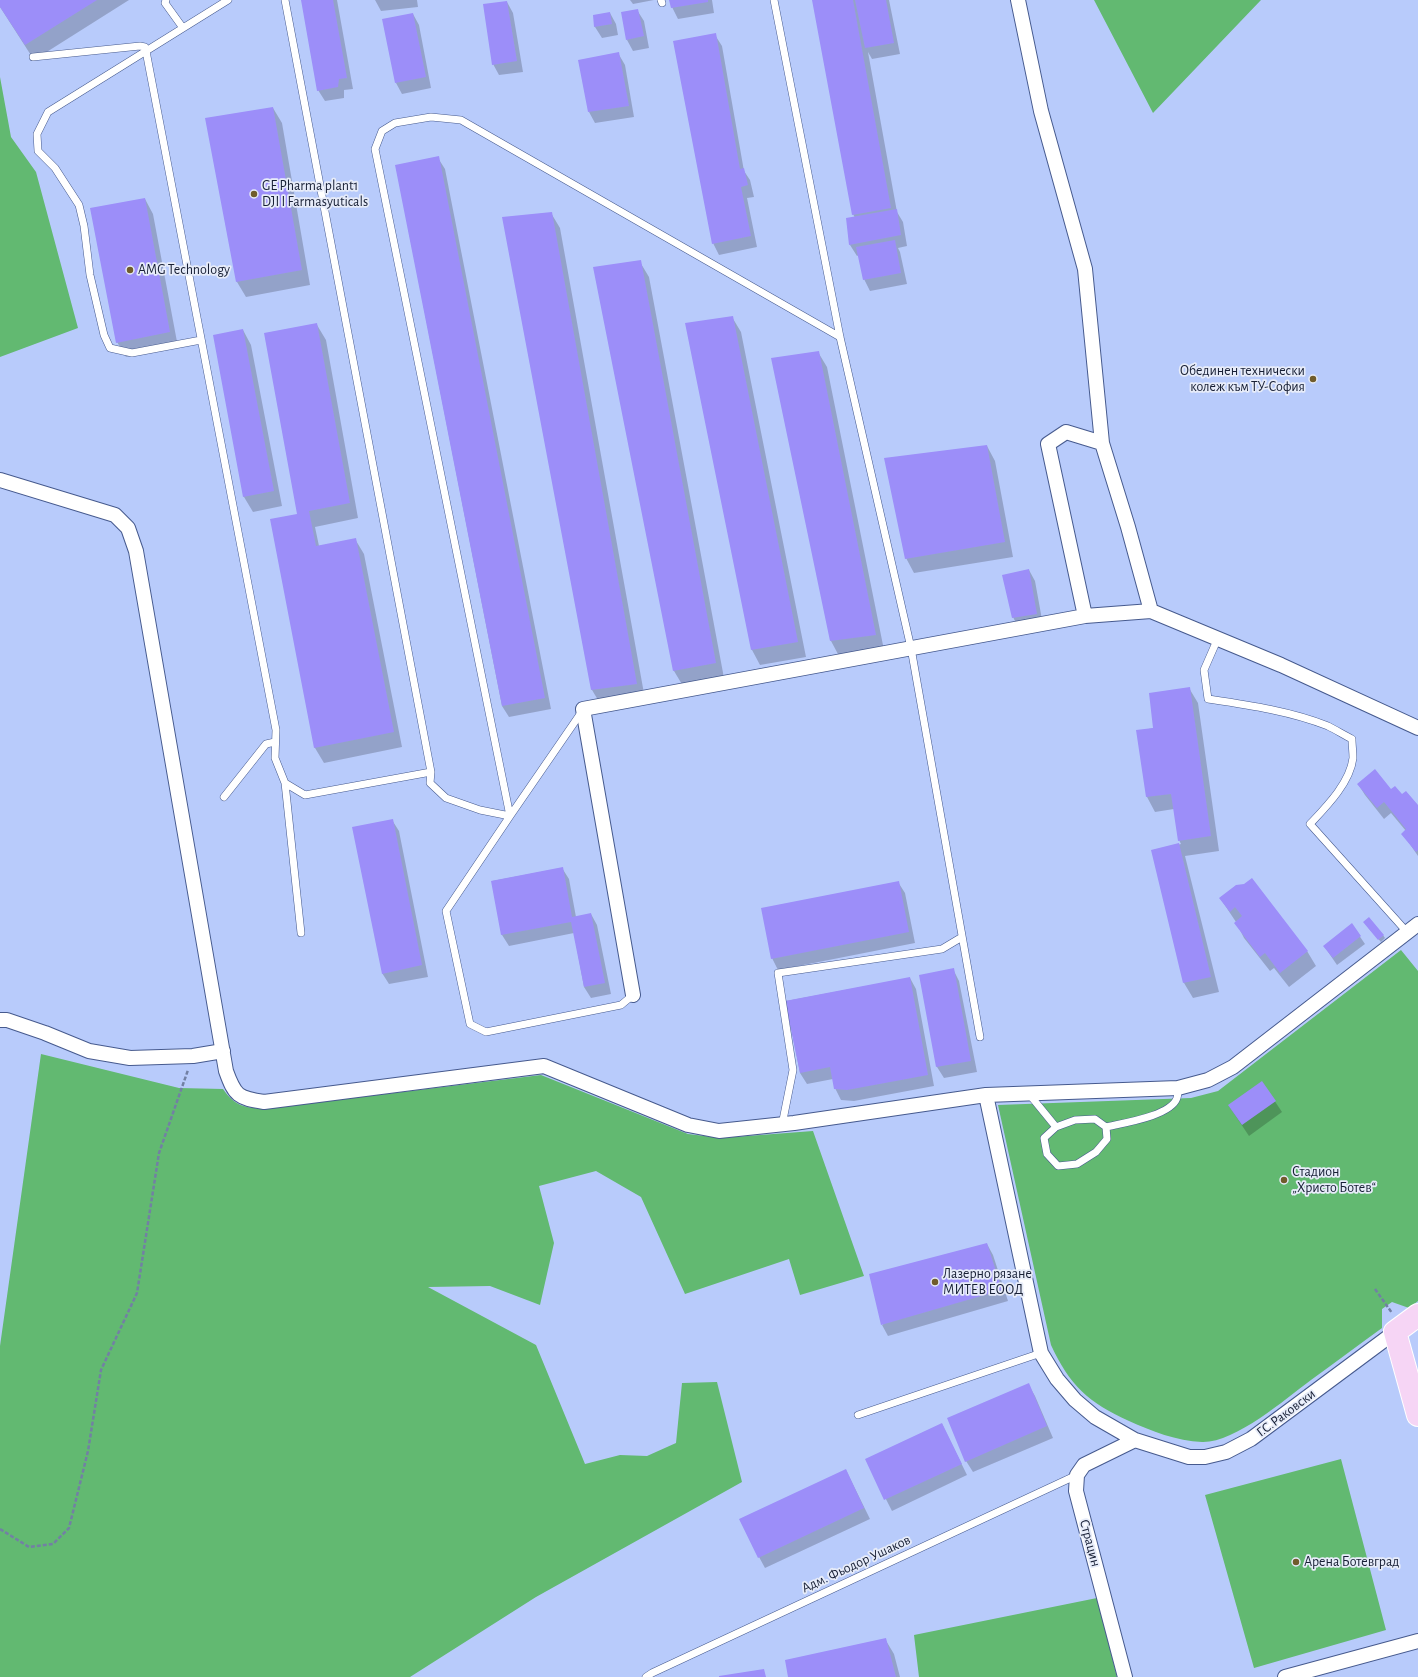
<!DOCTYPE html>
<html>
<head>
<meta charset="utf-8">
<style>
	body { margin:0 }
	canvas { display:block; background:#b8cbfb }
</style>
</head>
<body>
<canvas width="1418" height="1677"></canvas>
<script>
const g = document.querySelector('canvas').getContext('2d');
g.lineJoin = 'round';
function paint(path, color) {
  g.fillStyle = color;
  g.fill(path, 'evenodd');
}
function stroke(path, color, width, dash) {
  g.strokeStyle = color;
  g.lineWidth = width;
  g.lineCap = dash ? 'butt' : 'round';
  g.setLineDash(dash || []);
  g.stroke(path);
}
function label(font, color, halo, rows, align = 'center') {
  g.font = font + ' "Alegreya Sans",sans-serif';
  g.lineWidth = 3.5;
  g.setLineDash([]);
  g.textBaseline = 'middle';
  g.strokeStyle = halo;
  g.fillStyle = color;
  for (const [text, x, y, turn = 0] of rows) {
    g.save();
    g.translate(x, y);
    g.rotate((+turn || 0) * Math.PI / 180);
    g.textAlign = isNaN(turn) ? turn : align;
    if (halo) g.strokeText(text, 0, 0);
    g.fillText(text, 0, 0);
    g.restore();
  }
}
paint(new Path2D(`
	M 1094,0 L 1261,0 L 1153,113 Z
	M 0,77 L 11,137 L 36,172 L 78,328 L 0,357 Z
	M 1401,950 L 1418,971 L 1418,1301 L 1409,1308 L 1392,1302 L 1382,1309 L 1382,1328 C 1358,1345 1335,1363 1311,1380 C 1284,1400 1235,1443 1202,1442 C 1177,1441 1151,1431 1129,1421 C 1088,1402 1070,1386 1051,1345 L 998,1105 L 1191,1098 L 1218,1091 Z
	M 41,1054 L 179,1088 L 223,1089 C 235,1106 243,1107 263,1109 L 541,1075 L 688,1134 L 721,1138 L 813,1131 L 864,1276 L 800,1295 L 789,1259 L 685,1294 L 641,1197 L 596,1171 L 539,1186 L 554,1243 L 540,1305 L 490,1286 L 428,1287 L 536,1345 L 585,1464 L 620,1455 L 647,1456 L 676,1443 L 682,1383 L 717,1382 L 742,1482 L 536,1597 L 410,1677 L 0,1677 L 0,1346 Z
	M 1341,1459 L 1386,1630 L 1254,1668 L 1205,1495 Z
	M 1097,1598 L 1117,1677 L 919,1677 L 914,1635 Z`), '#62b971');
paint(new Path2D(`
	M 0,0 L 129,0 L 34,60 L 0,7 Z
	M 302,0 L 337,0 L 353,89 L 344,90 L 344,98 L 325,101 L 318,90 Z
	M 375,0 L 417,0 L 418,7 L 381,11 Z
	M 630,0 L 654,0 L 633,4 Z
	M 670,0 L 712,0 L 714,13 L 678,19 L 672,7 Z
	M 813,0 L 889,0 L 900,54 L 872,59 L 868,52 L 897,212 L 903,222 L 907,246 L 898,248 L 900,252 L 907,284 L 870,291 L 864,279 L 859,255 L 857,256 L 850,245 L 855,218 L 853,214 Z
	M 507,2 L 513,13 L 523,72 L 499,75 L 493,64 Z
	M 637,10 L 644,21 L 649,48 L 633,51 L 627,40 Z
	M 610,13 L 616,24 L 618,35 L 602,38 L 595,27 L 594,16 Z
	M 413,14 L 419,25 L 431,88 L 402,94 L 396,83 Z
	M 715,35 L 722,46 L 744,171 L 750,180 L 754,197 L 747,198 L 757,247 L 719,255 L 713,243 Z
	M 618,53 L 625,65 L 634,117 L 595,123 L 589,112 Z
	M 273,108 L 282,123 L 310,285 L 246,297 L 237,282 L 206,119 Z
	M 438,158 L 445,169 L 551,709 L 509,717 L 502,706 L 396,166 Z
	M 145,199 L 153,214 L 178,347 L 126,357 L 117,342 Z
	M 551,213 L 560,228 L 645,699 L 601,705 L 592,690 Z
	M 640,262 L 649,277 L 724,678 L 683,686 L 674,671 L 594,268 Z
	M 732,317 L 741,332 L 806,657 L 760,665 L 752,650 L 686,324 Z
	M 317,325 L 326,340 L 358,518 L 315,527 L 319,546 L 355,539 L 364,554 L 402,747 L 324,763 L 315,748 L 298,514 Z
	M 243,330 L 251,345 L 282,506 L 253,512 L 244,497 L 214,336 Z
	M 818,352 L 827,367 L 884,650 L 839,656 L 831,641 L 772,359 Z
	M 987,446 L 995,461 L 1013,557 L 914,573 L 906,558 Z
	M 1029,570 L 1035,581 L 1043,625 L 1019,629 L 1013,617 Z
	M 1189,688 L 1198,703 L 1219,851 L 1185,856 L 1219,992 L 1193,998 L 1184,983 L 1153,850 L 1181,844 L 1179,840 L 1174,809 L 1155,812 L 1147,797 L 1137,731 L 1154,728 Z
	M 1358,784 L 1391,790 L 1418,807 L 1418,856 L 1403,834 L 1406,831 L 1391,813 L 1384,819 L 1365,795 Z
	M 392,820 L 399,831 L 428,977 L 389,984 L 382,973 Z
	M 562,868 L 569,879 L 576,917 L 591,914 L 597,925 L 611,994 L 591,998 L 584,987 L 574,933 L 509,946 L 502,935 L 492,881 Z
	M 898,882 L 905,893 L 915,943 L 778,970 L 772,958 Z
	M 1236,886 L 1307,951 L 1316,966 L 1289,987 L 1274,968 L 1270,971 L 1244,938 L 1236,922 L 1220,898 Z
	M 1352,925 L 1365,944 L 1337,965 L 1324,946 Z
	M 1366,925 L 1383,935 L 1385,938 L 1381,942 Z
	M 953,969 L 959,981 L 977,1072 L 944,1078 L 937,1067 L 920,976 Z
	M 910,978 L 916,989 L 934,1086 L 854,1101 L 841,1100 L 835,1088 L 833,1079 L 807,1084 L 800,1073 L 786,1001 Z
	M 1262,1082 L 1282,1112 L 1249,1136 L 1229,1106 Z
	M 987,1244 L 993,1255 L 1008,1301 L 888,1336 L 882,1325 Z
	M 1028,1384 L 1035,1396 L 1053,1438 L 973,1472 L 966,1461 Z
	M 942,1424 L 967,1475 L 892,1511 L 866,1460 Z
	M 846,1470 L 870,1519 L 765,1568 L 759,1557 Z
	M 885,1639 L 894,1654 L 900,1677 L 789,1677 Z`), '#0003');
paint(new Path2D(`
	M 0,0 L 97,0 L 25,45 L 0,7 Z
	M 301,0 L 333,0 L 347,78 L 339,79 L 338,87 L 317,91 Z
	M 669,0 L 708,0 L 708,2 L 671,8 Z
	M 812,0 L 853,0 L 891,208 L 852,215 Z
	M 855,0 L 886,0 L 894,43 L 865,48 Z
	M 507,1 L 517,61 L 492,65 L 483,4 Z
	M 638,9 L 644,36 L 626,40 L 621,12 Z
	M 610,12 L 612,24 L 594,27 L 593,15 Z
	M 413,13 L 426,77 L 395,83 L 382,19 Z
	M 716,33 L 740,169 L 744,168 L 748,185 L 741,187 L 751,236 L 712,244 L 673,41 Z
	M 619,52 L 629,106 L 588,112 L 578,60 Z
	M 273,107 L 302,270 L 236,282 L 205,118 Z
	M 439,156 L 545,698 L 502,706 L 395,165 Z
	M 145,198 L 170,332 L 116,343 L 90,208 Z
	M 897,209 L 901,235 L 849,245 L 846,218 Z
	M 552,212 L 637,684 L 591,690 L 502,217 Z
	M 895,240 L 901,273 L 863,280 L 856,247 Z
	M 641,260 L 716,663 L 673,671 L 593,267 Z
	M 733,316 L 798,642 L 751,650 L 685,323 Z
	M 317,323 L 350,503 L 309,511 L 316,546 L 356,538 L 394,732 L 314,748 L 270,519 L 297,514 L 264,333 Z
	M 243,329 L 274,491 L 243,497 L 213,335 Z
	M 819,351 L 876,635 L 830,641 L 771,358 Z
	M 987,445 L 1005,542 L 905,559 L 884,458 Z
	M 1029,569 L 1037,614 L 1012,618 L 1002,575 Z
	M 1190,687 L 1211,836 L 1178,841 L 1171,794 L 1146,797 L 1136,730 L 1153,728 L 1149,693 Z
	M 1375,769 L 1391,789 L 1395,786 L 1402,794 L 1406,791 L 1418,805 L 1418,850 L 1416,852 L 1401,834 L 1406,829 L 1384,802 L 1377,808 L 1357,784 Z
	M 393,819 L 422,965 L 382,974 L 352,827 Z
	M 1179,843 L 1211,977 L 1183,983 L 1151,850 Z
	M 563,867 L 572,917 L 591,913 L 605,983 L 584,987 L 571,922 L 501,935 L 491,881 Z
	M 1252,878 L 1308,951 L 1280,973 L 1265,953 L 1260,957 L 1234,923 L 1242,916 L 1235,907 L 1230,912 L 1219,898 L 1236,885 L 1244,884 Z
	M 899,881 L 909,932 L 771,959 L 761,908 Z
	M 1369,917 L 1384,935 L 1378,940 L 1363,922 Z
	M 1352,923 L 1361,936 L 1333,958 L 1323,946 Z
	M 954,968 L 971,1061 L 936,1067 L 919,975 Z
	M 910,977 L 928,1075 L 847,1090 L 834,1089 L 830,1067 L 800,1073 L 785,1001 Z
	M 1262,1081 L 1276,1101 L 1242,1125 L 1228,1105 Z
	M 987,1243 L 1002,1290 L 881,1325 L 869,1274 Z
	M 1029,1383 L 1047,1426 L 965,1462 L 947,1418 Z
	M 942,1423 L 962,1464 L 884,1500 L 865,1459 Z
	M 846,1469 L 864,1508 L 758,1558 L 739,1519 Z
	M 886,1638 L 896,1677 L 788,1677 L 785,1660 Z
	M 764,1669 L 766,1677 L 719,1677 L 719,1676 Z`), '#9c8ef9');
const lane = new Path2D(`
	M 166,0 L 165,3 L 183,28
	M 285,0 L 431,772
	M 661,0 L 662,3
	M 774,0 L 840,337 L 911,648 L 980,1037
	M 33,57 L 140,46 L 145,47 L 146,51 L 276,730 L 275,758 L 285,783 L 305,795 L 431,772 L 430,783 L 446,798 L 480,810 L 510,816 L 446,911 L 470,1024 L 486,1032 L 621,1005 L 633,995
	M 201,340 L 132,353 L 110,348 L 104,335 L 90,275 L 84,226 L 79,205 L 55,168 L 38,151 L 37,134 L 48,112 L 228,0
	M 1218,638 L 1204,670 L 1208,699 C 1248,705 1290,711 1328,726 C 1336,730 1344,735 1352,739 C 1352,745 1353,752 1353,758 C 1350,783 1326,807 1310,824 L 1407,932
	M 583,710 L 510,816 L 375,149 L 382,131 L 395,123 L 431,117 L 461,120 L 840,337
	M 285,783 L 301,933
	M 224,797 L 266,744 L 275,742
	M 1029,1094 L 1056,1127 L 1075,1120 L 1095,1119 L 1106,1127 L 1107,1139 L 1096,1152 L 1077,1164 L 1058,1166 L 1047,1154 L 1044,1138 L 1056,1127
	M 782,1125 L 793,1070 L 778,973 L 942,949 L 962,937
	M 1106,1127 C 1123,1123 1171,1116 1177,1098 C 1178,1095 1178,1091 1178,1088
	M 858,1415 L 1041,1353
	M 646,1677 L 652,1673 L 1077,1475`);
const street = new Path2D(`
	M 1018,0 L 1041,111 L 1085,269 L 1102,443 L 1128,527 L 1151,611
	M 0,480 L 115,515 L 128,528 L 136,551 L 226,1071 C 235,1096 238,1098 264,1102 L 544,1066 L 688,1125 L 719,1131 L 794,1123 L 986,1095 L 1178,1088 L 1208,1080 L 1233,1067 L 1418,924
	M 1085,616 L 1048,444 L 1066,432 L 1102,443
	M 633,995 L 583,709 L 1085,616 L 1151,611 L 1281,665 L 1418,728
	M 0,1020 L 7,1020 L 45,1033 L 89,1051 L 130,1058 L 193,1056 L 223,1051
	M 986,1095 L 1041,1353 L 1057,1379 L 1075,1400 L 1095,1417 L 1135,1440 L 1189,1457 L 1205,1457 L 1226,1452 L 1251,1439 L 1395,1332
	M 1125,1677 L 1076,1491 L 1077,1475 L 1084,1465 L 1135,1440
	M 1285,1677 L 1418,1641`);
const primary = new Path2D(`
	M 1418,1315 L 1395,1332 L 1418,1415`);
stroke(lane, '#465a8e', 8);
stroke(street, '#465a8e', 16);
stroke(primary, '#fff', 24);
stroke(new Path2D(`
	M 1375,1289 L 1392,1313
	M 0,1529 L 29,1547 L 53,1544 L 69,1528 L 88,1451 L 101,1370 L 137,1293 L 159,1153 L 188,1070`), '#7280a4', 2.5, [4, 2]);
stroke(lane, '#fff', 7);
stroke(street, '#fff', 14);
stroke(primary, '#f6d5f5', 22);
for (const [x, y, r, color] of [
	[254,194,4,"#705c2b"],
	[130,270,4,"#705c2b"],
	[1313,379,4,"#705c2b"],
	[1284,1180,4,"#705c2b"],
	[935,1282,4,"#705c2b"],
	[1296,1562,4,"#705c2b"]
]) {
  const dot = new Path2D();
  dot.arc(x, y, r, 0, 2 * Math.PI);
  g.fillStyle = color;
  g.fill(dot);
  stroke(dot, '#e7ecf9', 1.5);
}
label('14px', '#171f35', '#e7ecf9', [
	["GE Pharma plant1",262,186],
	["DJI I Farmasyuticals",262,202],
	["AMG Technology",138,270],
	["Обединен технически",1305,371,"right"],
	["колеж към ТУ-София",1305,387,"right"],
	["Стадион",1292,1172],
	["„Христо Ботев“",1292,1188],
	["Лазерно рязане",943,1274],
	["МИТЕВ ЕООД",943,1290],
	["Арена Ботевград",1304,1562]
], 'left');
label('14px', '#171f35', '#e7ecf9', [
	["Г.С.Раковски",1286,1413,-37],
	["Страцин",1090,1543,75],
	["Адм. Фьодор Ушаков",856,1564,-25]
]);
</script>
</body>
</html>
